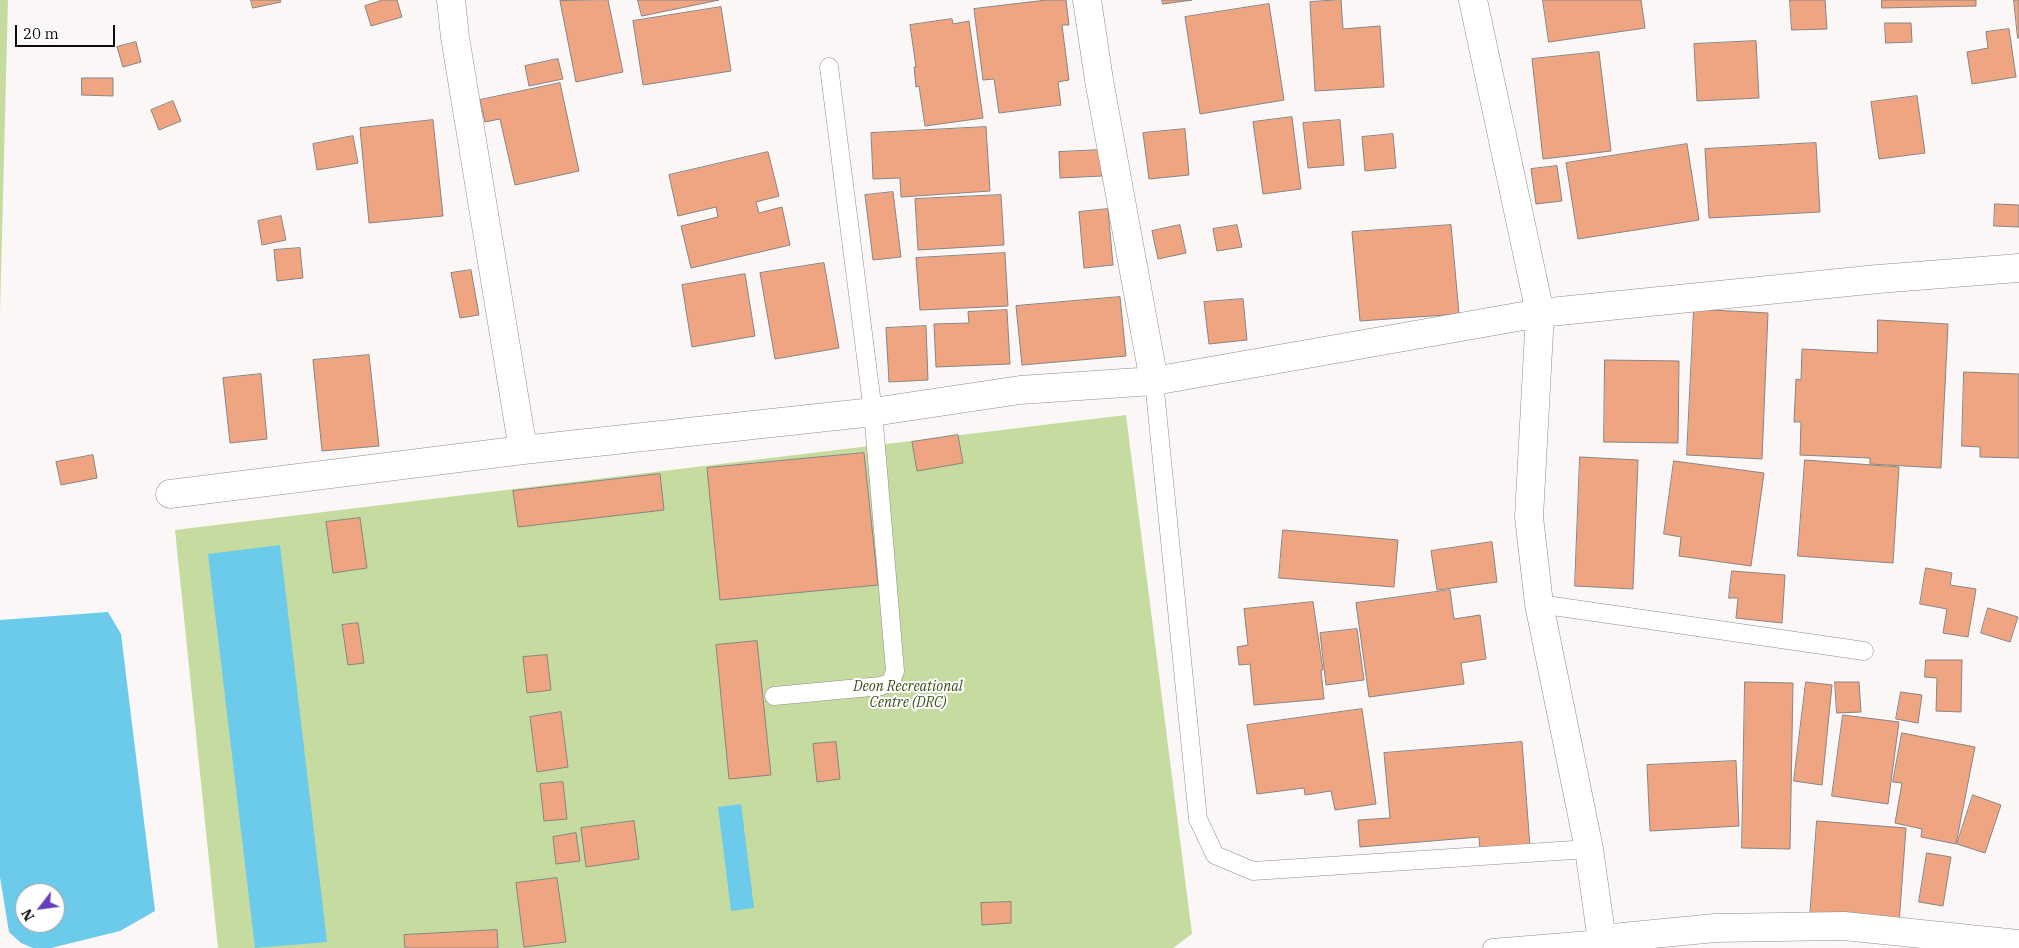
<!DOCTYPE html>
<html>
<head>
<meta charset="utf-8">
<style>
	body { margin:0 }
	#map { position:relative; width:2019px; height:948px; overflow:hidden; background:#fbf7f6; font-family:"IBM Plex Serif",serif }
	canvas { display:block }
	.north { position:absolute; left:15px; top:883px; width:50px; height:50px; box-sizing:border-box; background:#fff; border:1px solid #9e9e9e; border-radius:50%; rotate:240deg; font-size:14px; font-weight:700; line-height:20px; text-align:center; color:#0d0c0c }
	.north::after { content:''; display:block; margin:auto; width:18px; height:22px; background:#6440b8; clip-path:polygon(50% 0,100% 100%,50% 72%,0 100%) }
	.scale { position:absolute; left:15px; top:25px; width:100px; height:22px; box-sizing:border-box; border:2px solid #0d0c0c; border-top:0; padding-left:6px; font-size:15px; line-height:18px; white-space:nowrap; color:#0d0c0c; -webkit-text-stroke:4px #fff; paint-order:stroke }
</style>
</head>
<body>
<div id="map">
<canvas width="2019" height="948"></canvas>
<div class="north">N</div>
<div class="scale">20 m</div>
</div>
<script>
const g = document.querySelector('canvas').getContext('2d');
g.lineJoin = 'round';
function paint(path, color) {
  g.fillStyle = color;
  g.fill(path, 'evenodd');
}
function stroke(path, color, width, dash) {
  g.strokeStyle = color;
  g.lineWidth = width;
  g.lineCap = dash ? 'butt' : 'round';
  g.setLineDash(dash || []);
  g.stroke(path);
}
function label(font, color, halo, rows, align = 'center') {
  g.font = font + ' "IBM Plex Serif",serif';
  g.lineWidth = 4;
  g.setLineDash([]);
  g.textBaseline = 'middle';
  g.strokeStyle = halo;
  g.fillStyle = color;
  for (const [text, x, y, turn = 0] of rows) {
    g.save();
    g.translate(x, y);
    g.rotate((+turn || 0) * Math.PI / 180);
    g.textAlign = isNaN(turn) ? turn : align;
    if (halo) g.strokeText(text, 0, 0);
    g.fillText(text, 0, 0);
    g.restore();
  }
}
paint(new Path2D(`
	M 0,0 L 8,0 L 0,313 Z
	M 1126,415 L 1192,934 L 1173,948 L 218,948 L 175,530 Z`), '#c6db9f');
paint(new Path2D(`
	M 280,545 L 327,942 L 255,948 L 208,554 Z
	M 108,612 L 121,634 L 155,911 L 120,931 L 51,948 L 33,948 L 21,943 L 9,932 L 0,877 L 0,620 ZM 25,893 L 55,893 L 55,923 L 25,923 Z
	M 741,804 L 754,908 L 731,911 L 718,807 Z`), '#6ccaeb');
const building = new Path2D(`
	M 251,0 L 280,0 L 281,2 L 253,8 Z
	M 383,0 L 397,0 L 402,17 L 371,26 L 365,6 Z
	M 608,0 L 623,72 L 576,82 L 560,1 Z
	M 638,0 L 719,0 L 642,16 Z
	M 1047,0 L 1066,0 L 1069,25 L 1062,25 L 1069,80 L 1058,82 L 1061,105 L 999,113 L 994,79 L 983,80 L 974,9 Z
	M 1162,0 L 1192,0 L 1163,4 Z
	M 1341,0 L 1343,29 L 1380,26 L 1384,87 L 1315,91 L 1310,2 Z
	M 1543,0 L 1641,0 L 1645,28 L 1549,42 Z
	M 1790,0 L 1825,0 L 1827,29 L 1792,30 Z
	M 1882,0 L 1976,0 L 1976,6 L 1882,8 Z
	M 2014,0 L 2019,0 L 2019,38 L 2018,38 Z
	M 1269,4 L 1284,100 L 1200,114 L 1185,17 Z
	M 721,7 L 731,71 L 643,85 L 633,21 Z
	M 952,19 L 953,24 L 969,21 L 983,118 L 925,126 L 919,86 L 916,87 L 914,67 L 916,67 L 910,25 Z
	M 1885,23 L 1911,23 L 1912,42 L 1886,43 Z
	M 2009,29 L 2016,77 L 1972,84 L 1967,52 L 1988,48 L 1986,32 Z
	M 1756,41 L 1759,98 L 1697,101 L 1694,44 Z
	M 136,42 L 141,62 L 123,67 L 117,47 Z
	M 1599,52 L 1611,151 L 1543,159 L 1532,59 Z
	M 558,59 L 563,79 L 529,86 L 525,66 Z
	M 82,78 L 113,78 L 113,96 L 82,95 Z
	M 560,83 L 579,171 L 515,185 L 500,119 L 485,122 L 480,100 Z
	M 1917,96 L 1925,153 L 1879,159 L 1871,102 Z
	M 173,101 L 181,121 L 159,130 L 151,110 Z
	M 1292,117 L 1301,189 L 1263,194 L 1253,122 Z
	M 433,120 L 443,216 L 369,223 L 360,128 Z
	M 1340,120 L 1344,165 L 1308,168 L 1303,123 Z
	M 986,127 L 990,191 L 901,197 L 900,178 L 873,179 L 871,133 Z
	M 1185,129 L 1189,175 L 1149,179 L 1143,133 Z
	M 1393,134 L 1396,168 L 1365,171 L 1362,137 Z
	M 353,136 L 358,163 L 317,170 L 313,144 Z
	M 1816,143 L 1820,212 L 1709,218 L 1705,149 Z
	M 1687,144 L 1699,220 L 1578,239 L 1566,163 Z
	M 1100,150 L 1102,176 L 1060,178 L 1059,152 Z
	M 768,152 L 779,196 L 756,202 L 759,213 L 782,207 L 790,245 L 691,268 L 681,226 L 718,217 L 716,207 L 678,216 L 669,175 Z
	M 1557,166 L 1562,201 L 1536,204 L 1531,169 Z
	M 893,192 L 901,257 L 873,260 L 865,195 Z
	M 1001,195 L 1004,245 L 918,250 L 915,199 Z
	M 1995,204 L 2019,205 L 2019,227 L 1994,226 Z
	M 1108,209 L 1113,265 L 1084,268 L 1079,212 Z
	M 281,216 L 286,240 L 262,245 L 258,221 Z
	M 1180,225 L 1186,253 L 1158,259 L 1152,231 Z
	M 1237,225 L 1242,247 L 1217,251 L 1213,229 Z
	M 1451,225 L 1459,314 L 1360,321 L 1352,232 Z
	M 300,248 L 303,278 L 277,281 L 274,250 Z
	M 1005,253 L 1008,306 L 920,310 L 916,258 Z
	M 824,263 L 839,348 L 775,359 L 760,273 Z
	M 471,270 L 479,315 L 460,318 L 451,273 Z
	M 745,274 L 755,336 L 692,347 L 682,285 Z
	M 1120,297 L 1126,356 L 1022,365 L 1016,306 Z
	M 1243,299 L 1247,340 L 1209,344 L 1204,302 Z
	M 1694,309 L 1768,313 L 1762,459 L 1687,455 Z
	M 1007,310 L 1010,364 L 936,367 L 934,324 L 969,323 L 968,312 Z
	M 1878,320 L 1948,324 L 1941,468 L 1870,464 L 1870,458 L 1800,455 L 1801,422 L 1794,422 L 1796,379 L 1801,380 L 1802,349 L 1877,353 Z
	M 926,326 L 928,380 L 889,382 L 886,328 Z
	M 369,355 L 379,446 L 322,451 L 313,360 Z
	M 1605,360 L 1679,361 L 1678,443 L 1604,442 Z
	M 1964,372 L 2019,374 L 2019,458 L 1980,457 L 1980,447 L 1962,446 Z
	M 261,374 L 267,439 L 230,443 L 223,378 Z
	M 958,435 L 963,463 L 917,471 L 912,442 Z
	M 864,453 L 878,585 L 720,600 L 707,468 Z
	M 93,455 L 97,478 L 61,485 L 56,462 Z
	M 1580,457 L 1638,460 L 1633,589 L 1575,586 Z
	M 1805,460 L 1899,467 L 1893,563 L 1798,556 Z
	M 1674,461 L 1764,473 L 1751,566 L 1679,556 L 1681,537 L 1664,534 Z
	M 660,474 L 664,510 L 518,527 L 513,491 Z
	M 360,518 L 367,568 L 333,573 L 326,522 Z
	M 1283,530 L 1398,540 L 1394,587 L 1279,578 Z
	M 1492,542 L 1497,582 L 1437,590 L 1431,551 Z
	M 1926,568 L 1952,573 L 1950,585 L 1976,589 L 1968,637 L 1943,633 L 1947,609 L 1920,604 Z
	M 1732,571 L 1785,575 L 1782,623 L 1736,618 L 1738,598 L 1729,598 Z
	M 1450,590 L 1454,619 L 1480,615 L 1486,659 L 1461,663 L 1464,684 L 1369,697 L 1356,603 Z
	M 1313,602 L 1323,670 L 1321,670 L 1324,699 L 1254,705 L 1250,664 L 1239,665 L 1237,647 L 1248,645 L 1244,609 Z
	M 1988,608 L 2018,617 L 2010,642 L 1981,633 Z
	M 358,623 L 364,663 L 348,665 L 342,625 Z
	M 1357,629 L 1364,680 L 1326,685 L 1320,633 Z
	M 757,641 L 771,775 L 729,779 L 716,645 Z
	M 547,655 L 551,690 L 527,693 L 523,657 Z
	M 1926,660 L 1962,660 L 1961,712 L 1936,711 L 1937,678 L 1925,677 Z
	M 1745,682 L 1793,683 L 1790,849 L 1742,848 Z
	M 1806,682 L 1832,685 L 1822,785 L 1794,781 Z
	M 1835,682 L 1859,682 L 1861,712 L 1837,713 Z
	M 1901,692 L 1922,695 L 1918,723 L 1896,719 Z
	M 1362,709 L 1376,804 L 1335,810 L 1331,791 L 1305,795 L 1304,788 L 1257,794 L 1247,725 Z
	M 561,712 L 568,767 L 537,772 L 530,717 Z
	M 1843,715 L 1899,722 L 1888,804 L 1832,796 Z
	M 1902,733 L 1975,747 L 1956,844 L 1921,837 L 1922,829 L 1895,823 L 1902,783 L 1893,782 Z
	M 836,742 L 840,779 L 817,782 L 813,744 Z
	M 1522,742 L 1530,846 L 1480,850 L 1479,837 L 1360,847 L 1358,820 L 1390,818 L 1384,753 Z
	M 1736,761 L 1739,826 L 1650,831 L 1647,765 Z
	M 563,782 L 567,819 L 544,821 L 540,784 Z
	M 1973,795 L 2001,805 L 1985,853 L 1957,844 Z
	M 634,821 L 639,859 L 586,867 L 581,828 Z
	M 1817,821 L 1906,828 L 1899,924 L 1810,917 Z
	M 576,833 L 580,861 L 556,864 L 553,837 Z
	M 1927,853 L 1951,857 L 1943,906 L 1919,902 Z
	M 557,878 L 566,942 L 524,947 L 516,883 Z
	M 1011,902 L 1011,923 L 982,925 L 981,903 Z
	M 497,930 L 498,948 L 405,948 L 404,935 Z`);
paint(building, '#efa582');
stroke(building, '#888483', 1);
const lane = new Path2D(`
	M 1154,381 L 1198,819 L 1215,855 L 1253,871 L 1589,849
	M 1539,604 L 1864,651
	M 774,696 L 881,686 L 891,682 L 895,671 L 873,412 L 829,67
	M 1492,948 L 1602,939`);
const street = new Path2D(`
	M 451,0 L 455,37 L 523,450
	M 1087,0 L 1099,80 L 1154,381
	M 1473,0 L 1540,313 L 1529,517 L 1539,604 L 1589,849 L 1603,948
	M 170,494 L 523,450 L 873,412 L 1020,390 L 1154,381 L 1540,313 L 1878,279 L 2019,268
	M 1602,939 L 1715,928 L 1844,926 L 2019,944`);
stroke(lane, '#908c8b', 19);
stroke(street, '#908c8b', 29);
stroke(lane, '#fff', 18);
stroke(street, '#fff', 28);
label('italic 14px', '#3d4d18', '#fff', [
	["Deon Recreational",908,687],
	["Centre (DRC)",908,703]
]);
</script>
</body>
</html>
